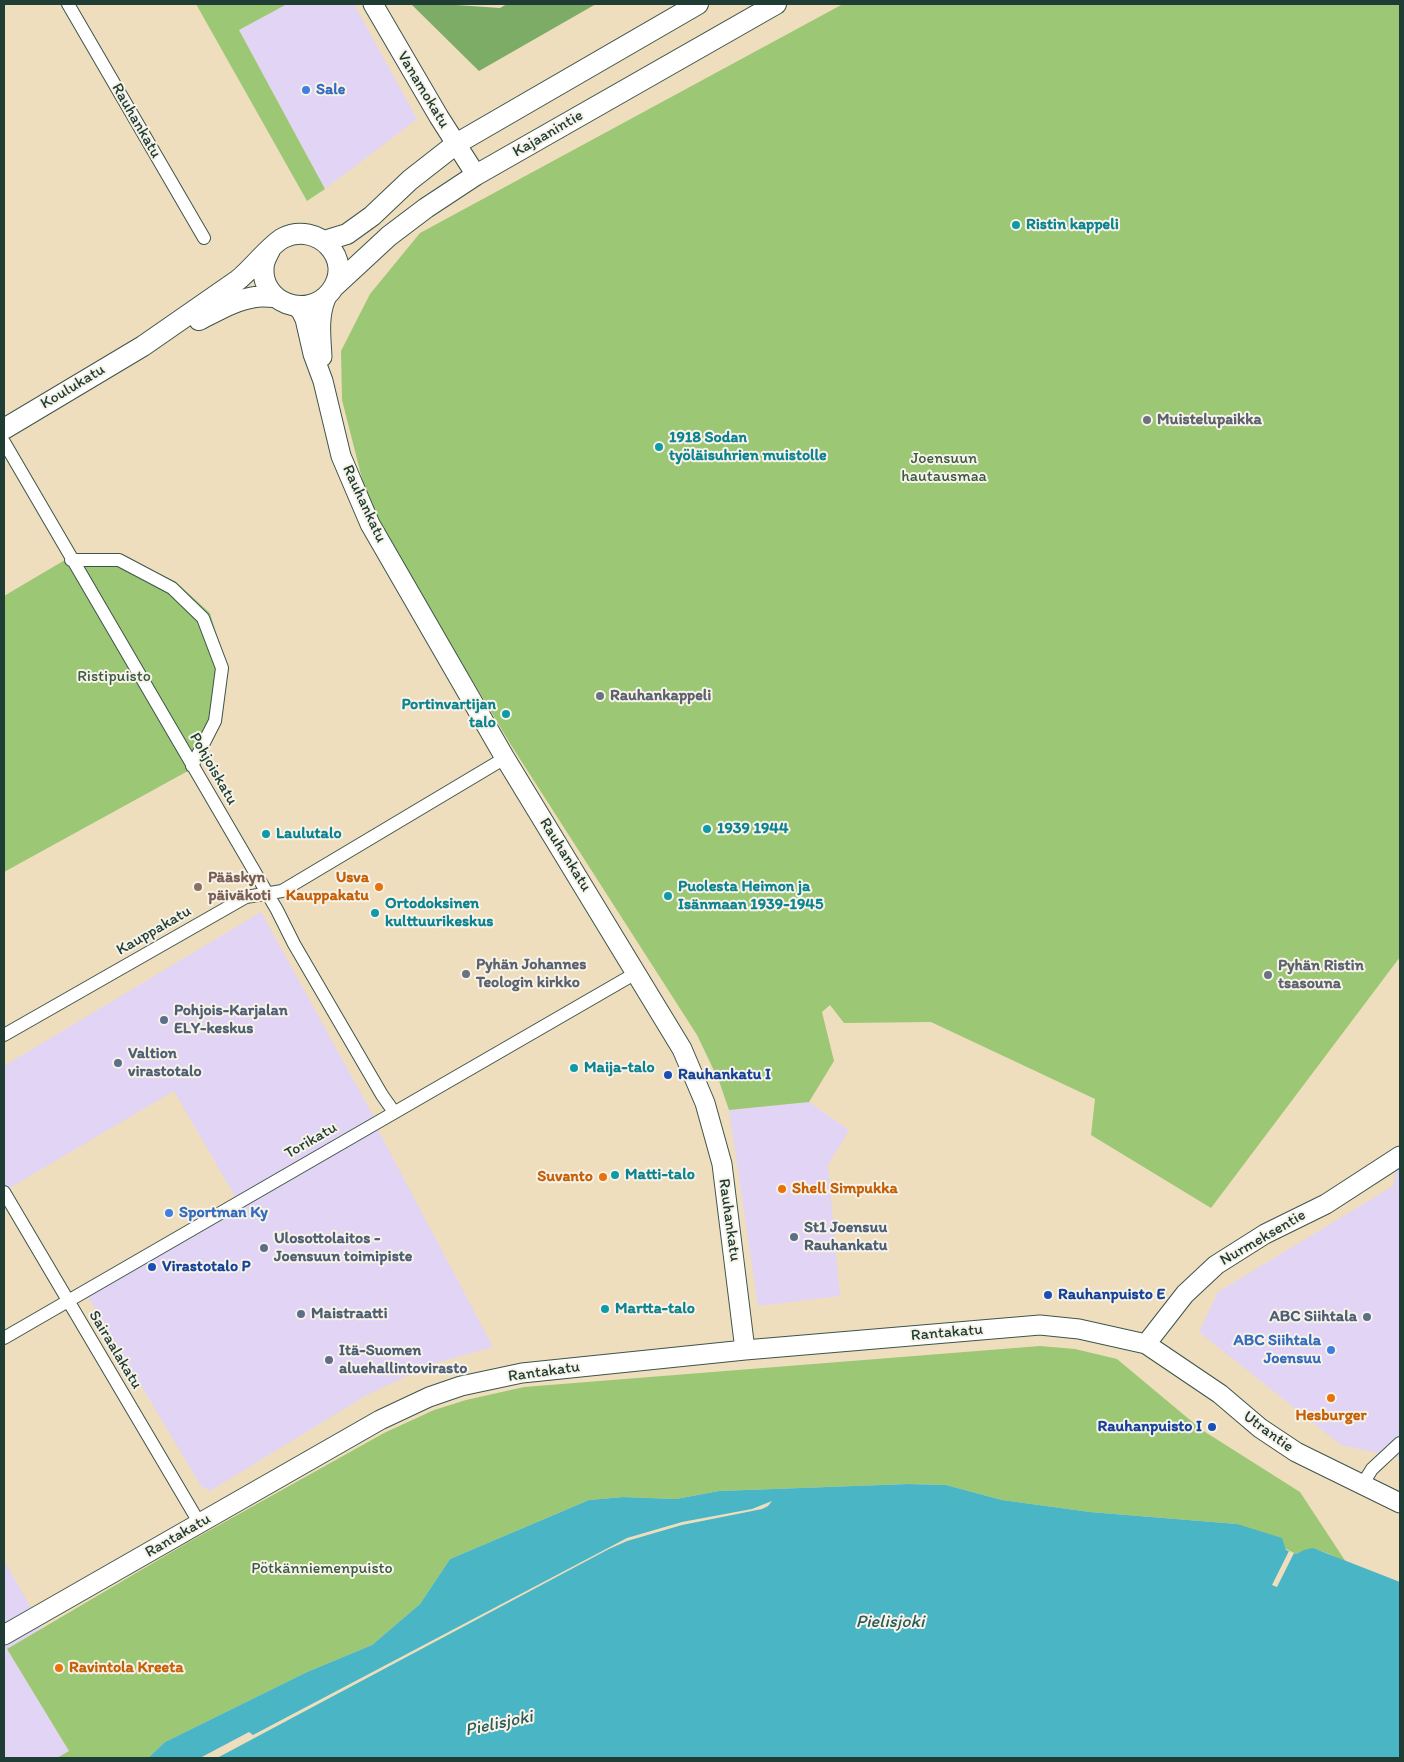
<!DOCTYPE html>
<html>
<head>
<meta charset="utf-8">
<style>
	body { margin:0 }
	#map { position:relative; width:1404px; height:1762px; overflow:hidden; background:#efdebe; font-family:Itim,sans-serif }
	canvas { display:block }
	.frame { position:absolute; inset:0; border:5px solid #1f3d34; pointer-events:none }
</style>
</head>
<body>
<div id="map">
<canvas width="1404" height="1762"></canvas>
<div class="frame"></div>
</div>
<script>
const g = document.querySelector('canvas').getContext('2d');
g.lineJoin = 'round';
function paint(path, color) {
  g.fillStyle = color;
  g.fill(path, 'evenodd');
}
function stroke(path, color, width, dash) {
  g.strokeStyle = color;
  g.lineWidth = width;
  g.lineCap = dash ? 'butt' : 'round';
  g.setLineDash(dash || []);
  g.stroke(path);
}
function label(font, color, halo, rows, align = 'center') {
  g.font = font + ' Itim,sans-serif';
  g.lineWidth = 4;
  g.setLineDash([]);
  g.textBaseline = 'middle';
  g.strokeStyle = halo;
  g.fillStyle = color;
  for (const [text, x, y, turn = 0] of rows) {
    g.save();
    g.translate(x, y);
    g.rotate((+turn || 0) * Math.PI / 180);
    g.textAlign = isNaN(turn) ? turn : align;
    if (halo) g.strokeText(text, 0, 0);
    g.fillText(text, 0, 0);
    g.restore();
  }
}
paint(new Path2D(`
	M 287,4 L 354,4 L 417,119 L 325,189 L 239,30 Z
	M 261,912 L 375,1119 L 376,1126 L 493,1347 L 432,1364 L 365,1396 L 210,1491 L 201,1486 L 83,1288 L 237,1200 L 174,1091 L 6,1190 L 4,1186 L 4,1066 Z
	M 809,1102 L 849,1130 L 828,1165 L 840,1296 L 758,1306 L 729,1110 Z
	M 1400,1146 L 1400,1458 L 1341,1445 L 1199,1332 L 1218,1292 L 1393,1186 Z
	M 4,1560 L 42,1628 L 7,1649 L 69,1751 L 57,1758 L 4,1758 Z`), '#e1d4f4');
paint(new Path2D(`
	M 196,4 L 287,4 L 239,30 L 325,189 L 307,201 Z
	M 843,4 L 1400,4 L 1400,957 L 1211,1208 L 1091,1135 L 1095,1099 L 931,1022 L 844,1023 L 830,1005 L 822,1012 L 834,1061 L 809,1102 L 729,1110 L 719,1081 L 697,1035 L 511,745 L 370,510 L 342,400 L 341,351 L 370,294 L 420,233 Z
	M 75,554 L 120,555 L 176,582 L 210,613 L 226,665 L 197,766 L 4,872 L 4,596 Z
	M 1040,1346 L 1075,1349 L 1117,1359 L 1202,1430 L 1300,1492 L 1346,1562 C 1328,1554 1315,1544 1296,1554 L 1237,1524 L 1090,1512 L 1002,1500 L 946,1485 L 908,1484 L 719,1491 L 676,1499 L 623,1497 L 589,1500 L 450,1559 L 420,1604 L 372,1645 L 307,1672 L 165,1742 L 148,1758 L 57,1758 L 69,1751 L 7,1649 L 187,1543 L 384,1433 L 434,1410 L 466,1400 L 524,1387 Z`), '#9cc774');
paint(new Path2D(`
	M 411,4 L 442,4 L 500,8 L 507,4 L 596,4 L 479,71 Z`), '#7dac66');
paint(new Path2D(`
	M 908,1484 L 946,1485 L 1002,1500 L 1090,1512 L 1237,1524 L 1282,1538 L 1286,1550 L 1296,1554 L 1304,1550 L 1313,1548 L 1400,1582 L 1400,1758 L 148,1758 L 165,1742 L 307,1672 L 372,1645 L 420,1604 L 450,1559 L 589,1500 L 623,1497 L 676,1499 L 719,1491 Z`), '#4ab6c5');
paint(new Path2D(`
	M 772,1501 L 768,1506 L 762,1509 L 682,1525 L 627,1541 L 609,1549 L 217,1758 L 200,1758 L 249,1732 L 253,1735 L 627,1538 L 682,1522 L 752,1509 Z
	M 1289,1551 L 1294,1553 L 1277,1587 L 1272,1585 Z`), '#efdebe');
const street = new Path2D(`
	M 68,4 L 204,238
	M 4,442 L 277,910 L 294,944 L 382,1095 L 394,1112
	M 71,560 L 119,560 L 172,588 L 203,618 L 222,668 L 215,721 L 192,766
	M 4,1035 L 246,897 L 282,891 L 505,758
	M 4,1192 L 200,1524
	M 4,1338 L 636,973
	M 1362,1485 L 1372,1469 L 1400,1443`);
const secondary = new Path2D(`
	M 373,4 L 439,117 L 476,175
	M 297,307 L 301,311 L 305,319 L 313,354 L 323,381 L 341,456 L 370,524 L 505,758 L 682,1049 L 705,1103 L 722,1164 L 745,1350
	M 322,357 C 321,337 318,317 326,298
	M 1146,1344 L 1185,1294 L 1216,1265 L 1265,1234 L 1326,1204 L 1400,1156
	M 4,1635 L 380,1420 L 429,1397 L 461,1386 L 522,1373 L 745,1350 L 1040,1325 L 1079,1329 L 1146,1344 L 1220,1394 L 1260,1428 L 1296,1452 L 1400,1503`);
const primary = new Path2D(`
	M 324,241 L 347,234 L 372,216 L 410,180 L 456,144 L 698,4
	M 335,286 L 389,236 L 426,208 L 476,175 L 776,4
	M 199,320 C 217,311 235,300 255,297 C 262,296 269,297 275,297
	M 4,429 L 143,346 L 238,280 C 251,270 271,244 283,238 C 317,221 355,259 331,291 C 308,321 258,303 264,264 C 265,259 268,254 270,250`);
stroke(street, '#3e5549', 14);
stroke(secondary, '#3e5549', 21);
stroke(primary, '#3e5549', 22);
stroke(street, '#fff', 12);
stroke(secondary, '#fff', 19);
stroke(primary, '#fff', 20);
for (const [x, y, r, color] of [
	[306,90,5,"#3f7fe0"],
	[1016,225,5,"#0f9aa8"],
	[1147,420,5,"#6b7280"],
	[659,447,5,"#0f9aa8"],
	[600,696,5,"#6b7280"],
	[506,714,5,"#0f9aa8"],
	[707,829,5,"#0f9aa8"],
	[266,834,5,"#0f9aa8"],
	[198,887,5,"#8d6e63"],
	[379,887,5,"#e8710a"],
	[668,896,5,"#0f9aa8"],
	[375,913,5,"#0f9aa8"],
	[466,974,5,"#6b7280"],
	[1268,975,5,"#6b7280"],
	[164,1020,5,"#5c6f8a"],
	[118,1063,5,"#5c6f8a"],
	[574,1068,5,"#0f9aa8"],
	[668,1075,5,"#1a4fb4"],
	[615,1175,5,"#0f9aa8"],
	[603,1177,5,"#e8710a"],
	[782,1189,5,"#e8710a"],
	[169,1213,5,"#3f7fe0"],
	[794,1237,5,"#5c6f8a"],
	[264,1248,5,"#5c6f8a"],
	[152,1267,5,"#1a4fb4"],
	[1048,1295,5,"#1a4fb4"],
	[605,1309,5,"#0f9aa8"],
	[301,1314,5,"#5c6f8a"],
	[1367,1317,5,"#5c6f8a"],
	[1331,1350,5,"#3f7fe0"],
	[329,1360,5,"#5c6f8a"],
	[1331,1398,5,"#e8710a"],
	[1212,1427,5,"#1a4fb4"],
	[59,1668,5,"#e8710a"]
]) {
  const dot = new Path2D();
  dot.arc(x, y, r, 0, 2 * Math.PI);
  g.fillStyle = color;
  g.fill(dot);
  stroke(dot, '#f7f3e8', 2);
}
label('bold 16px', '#366cbe', '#f7f3e8', [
	["Sale",316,90],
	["Sportman Ky",179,1213],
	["ABC Siihtala",1321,1341,"right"],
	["Joensuu",1321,1359,"right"]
], 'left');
label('16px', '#1f3d34', '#f7f3e8', [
	["Vanamokatu",423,90,59],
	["Rauhankatu",136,121,60],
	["Kajaanintie",548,134,-30],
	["Koulukatu",73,387,-31],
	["Rauhankatu",364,504,65],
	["Pohjoiskatu",213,769,60],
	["Rauhankatu",565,855,58],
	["Kauppakatu",154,931,-30],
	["Torikatu",311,1141,-30],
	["Rauhankatu",729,1220,82],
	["Nurmeksentie",1263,1238,-30],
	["Rantakatu",947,1333,-5],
	["Sairaalakatu",115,1350,59],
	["Rantakatu",544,1372,-8],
	["Utrantie",1268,1432,36],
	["Rantakatu",178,1536,-30]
]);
label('bold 16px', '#0d838f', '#f7f3e8', [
	["Ristin kappeli",1026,225],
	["1918 Sodan",669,438],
	["työläisuhrien muistolle",669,456],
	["Portinvartijan",496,705,"right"],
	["talo",496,723,"right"],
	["1939 1944",717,829],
	["Laulutalo",276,834],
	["Puolesta Heimon ja",678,887],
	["Isänmaan 1939-1945",678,905],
	["Ortodoksinen",385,904],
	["kulttuurikeskus",385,922],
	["Maija-talo",584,1068],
	["Matti-talo",625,1175],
	["Martta-talo",615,1309]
], 'left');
label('bold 16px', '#5b616d', '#f7f3e8', [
	["Muistelupaikka",1157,420],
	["Rauhankappeli",610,696],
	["Pyhän Johannes",476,965],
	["Teologin kirkko",476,983],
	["Pyhän Ristin",1278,966],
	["tsasouna",1278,984]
], 'left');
label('16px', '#385941', '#f7f3e8', [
	["Joensuun",944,459],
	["hautausmaa",944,477],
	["Ristipuisto",114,677],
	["Pötkänniemenpuisto",322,1569]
]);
label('bold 16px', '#785e54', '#f7f3e8', [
	["Pääskyn",208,878],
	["päiväkoti",208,896]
], 'left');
label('bold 16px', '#c56008', '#f7f3e8', [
	["Usva",369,878],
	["Kauppakatu",369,896],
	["Suvanto",593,1177],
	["Shell Simpukka",792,1189,"left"],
	["Hesburger",1331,1416,"center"],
	["Ravintola Kreeta",69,1668,"left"]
], 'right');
label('bold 16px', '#4e5e75', '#f7f3e8', [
	["Pohjois-Karjalan",174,1011],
	["ELY-keskus",174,1029],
	["Valtion",128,1054],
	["virastotalo",128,1072],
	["St1 Joensuu",804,1228],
	["Rauhankatu",804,1246],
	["Ulosottolaitos -",274,1239],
	["Joensuun toimipiste",274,1257],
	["Maistraatti",311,1314],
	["ABC Siihtala",1357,1317,"right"],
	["Itä-Suomen",339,1351],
	["aluehallintovirasto",339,1369]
], 'left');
label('bold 16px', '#164399', '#f7f3e8', [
	["Rauhankatu I",678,1075],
	["Virastotalo P",162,1267],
	["Rauhanpuisto E",1058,1295],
	["Rauhanpuisto I",1202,1427,"right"]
], 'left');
label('italic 18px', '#2a5b58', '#f7f3e8', [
	["Pielisjoki",890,1622],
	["Pielisjoki",499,1724,-12]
]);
</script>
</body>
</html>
